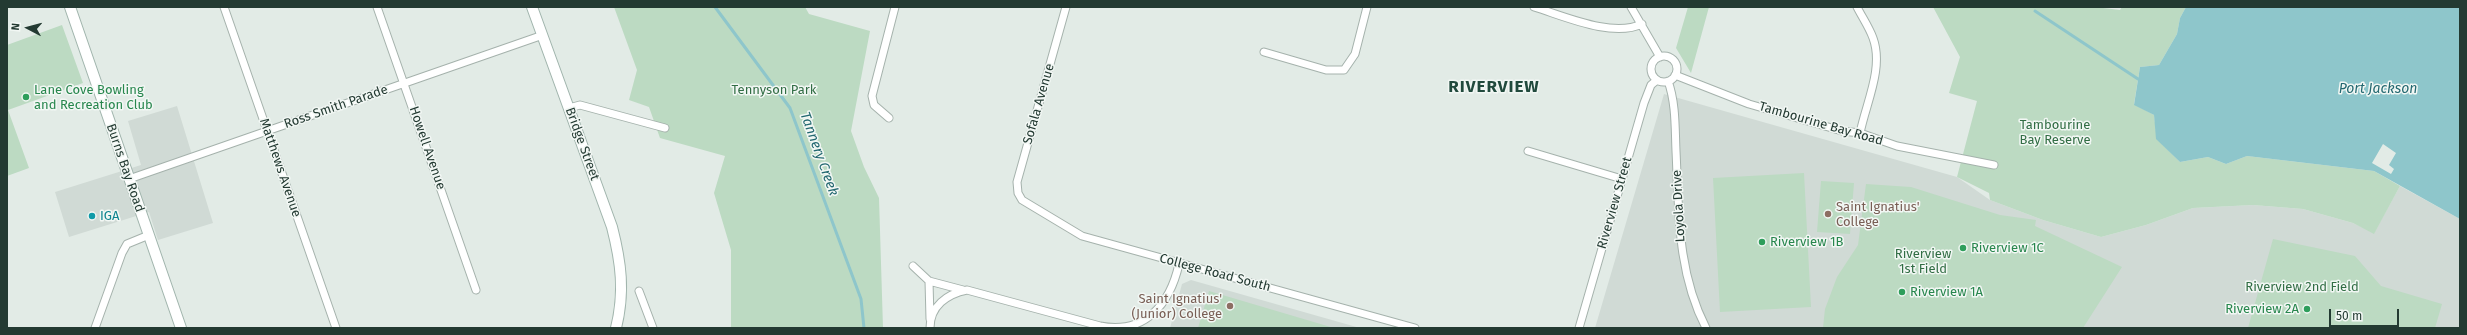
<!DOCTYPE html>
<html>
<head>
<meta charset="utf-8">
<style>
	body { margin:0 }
	#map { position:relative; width:2467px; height:335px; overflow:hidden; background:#e2ebe6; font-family:"Fira Sans",sans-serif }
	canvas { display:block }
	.frame { position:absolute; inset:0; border:8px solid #233a32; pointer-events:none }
	.north { position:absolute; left:8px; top:8px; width:40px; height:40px; -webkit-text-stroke:3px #f2f7f4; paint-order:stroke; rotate:276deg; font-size:11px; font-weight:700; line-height:16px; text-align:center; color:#233a32 }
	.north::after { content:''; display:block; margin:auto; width:14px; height:18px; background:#233a32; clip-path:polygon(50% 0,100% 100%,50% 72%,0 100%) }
	.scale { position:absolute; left:2329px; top:309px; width:70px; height:18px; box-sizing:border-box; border:2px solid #233a32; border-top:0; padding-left:5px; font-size:12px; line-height:14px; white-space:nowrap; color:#233a32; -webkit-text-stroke:3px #f2f7f4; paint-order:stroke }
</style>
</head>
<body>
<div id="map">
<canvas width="2467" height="335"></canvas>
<div class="frame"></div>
<div class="north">N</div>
<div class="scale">50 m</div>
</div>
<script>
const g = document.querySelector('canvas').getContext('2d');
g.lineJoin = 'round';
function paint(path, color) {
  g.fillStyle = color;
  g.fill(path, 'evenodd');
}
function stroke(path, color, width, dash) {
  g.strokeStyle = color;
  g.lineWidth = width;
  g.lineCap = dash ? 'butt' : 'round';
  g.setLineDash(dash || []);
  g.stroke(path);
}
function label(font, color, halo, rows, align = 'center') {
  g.font = font + ' "Fira Sans",sans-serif';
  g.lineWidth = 3;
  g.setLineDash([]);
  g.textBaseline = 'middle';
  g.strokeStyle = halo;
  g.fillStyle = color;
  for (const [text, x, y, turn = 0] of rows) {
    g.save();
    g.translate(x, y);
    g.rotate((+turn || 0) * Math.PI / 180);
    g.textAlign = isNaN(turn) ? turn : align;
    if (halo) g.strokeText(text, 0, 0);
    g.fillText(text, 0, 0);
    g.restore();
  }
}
paint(new Path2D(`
	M 1664,94 L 1957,177 L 1990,200 L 2043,220 L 2101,237 L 2146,225 L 2193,208 L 2253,205 L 2303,209 L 2353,223 L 2374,233 L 2400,186 L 2460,219 L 2460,328 L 1595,328 Z
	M 177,106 L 213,223 L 158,240 L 149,212 L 69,237 L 55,192 L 141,165 L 128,121 Z
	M 1191,280 L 1360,328 L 1170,328 L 1182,284 Z`), '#d0dad5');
paint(new Path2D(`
	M 614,7 L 805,7 L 809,14 L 870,31 L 851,131 L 864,167 L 879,198 L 883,328 L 731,328 L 731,250 L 714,193 L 725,156 L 660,138 L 649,107 L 629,100 L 637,70 Z
	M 1688,7 L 1709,7 L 1691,73 L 1676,48 Z
	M 1933,7 L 2095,7 L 2120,10 L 2122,7 L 2186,7 L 2180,18 L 2177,34 L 2159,65 L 2140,67 L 2134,104 L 2154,115 L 2157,139 L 2180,162 L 2208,157 L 2226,164 L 2247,156 L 2374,171 L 2400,186 L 2374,234 L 2353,223 L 2303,209 L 2253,205 L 2193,208 L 2146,225 L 2101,237 L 2043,220 L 1990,200 L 1989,193 L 1957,177 L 1977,101 L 1949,93 L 1960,57 Z
	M 62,25 L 83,83 L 8,110 L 29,168 L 7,176 L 7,45 Z
	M 1804,173 L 1811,307 L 1720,312 L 1713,178 Z
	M 1821,181 L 1854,183 L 1850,234 L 1817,232 Z
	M 1866,184 L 1911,187 L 2000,215 L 2036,220 L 2035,226 L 2122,267 L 2083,328 L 1823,328 L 1825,309 L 1837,277 L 1858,245 Z
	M 2273,239 L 2355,256 L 2381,286 L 2442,304 L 2435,328 L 2248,328 Z
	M 1209,291 L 1334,328 L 1198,328 Z`), '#bcdac2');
paint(new Path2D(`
	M 2186,7 L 2460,7 L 2460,219 L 2374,171 L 2247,156 L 2226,164 L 2208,157 L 2180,162 L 2156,139 L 2154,115 L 2134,105 L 2140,67 L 2159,65 L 2177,34 L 2180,18 Z`), '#8ec6cb');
paint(new Path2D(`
	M 2383,144 L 2396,153 L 2389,165 L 2394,169 L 2391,174 L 2372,163 Z`), '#e2ebe6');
stroke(new Path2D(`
	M 715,7 L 790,108 L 861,299 L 864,328
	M 2035,11 L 2138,79`), '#8ec6cb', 3);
const street = new Path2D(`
	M 224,7 L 336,328
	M 377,7 L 476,290
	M 1066,7 L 1017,182 L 1018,193 L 1022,200 L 1082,236 L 1415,328
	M 1534,7 C 1564,16 1612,38 1642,24
	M 1631,7 L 1660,57
	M 1857,7 C 1862,17 1869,27 1873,38 C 1884,68 1866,103 1860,133
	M 1264,52 L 1326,70 L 1344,70 L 1355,54 L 1367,7
	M1651 69a13 13 0 1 1 26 0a13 13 0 1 1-26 0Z
	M 1675,75 L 1749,104 L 1842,131 L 1860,133 L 1897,146 L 1994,165
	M 1668,81 C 1676,103 1675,129 1676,151 C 1679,212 1677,272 1706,328
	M 569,108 L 580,105 L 665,128
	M 889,118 L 874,105 L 872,96 L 895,7
	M 1528,151 L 1622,179
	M 129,179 L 543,35
	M 913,266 L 929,281
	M 639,291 L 653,328
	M 930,319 L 929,281 L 963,290
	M 95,328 L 122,253 L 127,244 L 149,235
	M 930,328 C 930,306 947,294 967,290 L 1100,326 C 1145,335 1170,304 1179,264
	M 1579,328 L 1644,103 L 1651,85 L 1657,80`);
const secondary = new Path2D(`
	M 70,7 L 181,328
	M 532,7 L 612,227 C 621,262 625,292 616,328`);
stroke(street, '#a5b2ac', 9);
stroke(secondary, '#a1b5ad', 12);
stroke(street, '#fff', 7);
stroke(secondary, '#fff', 10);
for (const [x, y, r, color] of [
	[26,97,4,"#2e9e5b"],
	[1828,214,4,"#8d6e63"],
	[92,216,4,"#0f9aa8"],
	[1762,242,4,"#2e9e5b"],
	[1963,248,4,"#2e9e5b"],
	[1902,292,4,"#2e9e5b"],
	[1230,306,4,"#8d6e63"],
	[2307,309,4,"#2e9e5b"]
]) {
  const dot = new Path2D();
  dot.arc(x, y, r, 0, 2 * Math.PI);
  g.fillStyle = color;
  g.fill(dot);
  stroke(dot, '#f2f7f4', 1.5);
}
label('13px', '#27864d', '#f2f7f4', [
	["Lane Cove Bowling",34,90],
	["and Recreation Club",34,105],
	["Riverview 1B",1770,242],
	["Riverview 1C",1971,248],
	["Riverview 1A",1910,292],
	["Riverview 2A",2299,309,"right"]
], 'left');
label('13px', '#316d44', '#f2f7f4', [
	["Tennyson Park",774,90],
	["Tambourine",2055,125],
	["Bay Reserve",2055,140],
	["Riverview",1923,254],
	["1st Field",1923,269],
	["Riverview 2nd Field",2302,287]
]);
label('13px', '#233a32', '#f2f7f4', [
	["Sofala Avenue",1039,104,-74],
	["Ross Smith Parade",336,107,-19],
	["Tambourine Bay Road",1821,124,16],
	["Bridge Street",582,144,70],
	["Howell Avenue",427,148,71],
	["Burns Bay Road",125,168,71],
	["Matthews Avenue",280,168,71],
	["Riverview Street",1615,203,-74],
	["Loyola Drive",1679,206,-93],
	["College Road South",1215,273,15]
]);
label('13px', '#785e54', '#f2f7f4', [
	["Saint Ignatius'",1836,207],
	["College",1836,222],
	["Saint Ignatius'",1222,299,"right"],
	["(Junior) College",1222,314,"right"]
], 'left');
label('13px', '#0d838f', '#f2f7f4', [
	["IGA",100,216]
], 'left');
label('italic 14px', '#236870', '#f2f7f4', [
	["Port Jackson",2378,89],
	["Tannery Creek",819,154,70]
]);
g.letterSpacing = '1px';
label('bold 17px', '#214a3d', '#f2f7f4', [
	["RIVERVIEW",1494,87]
]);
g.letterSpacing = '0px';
</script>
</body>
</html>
